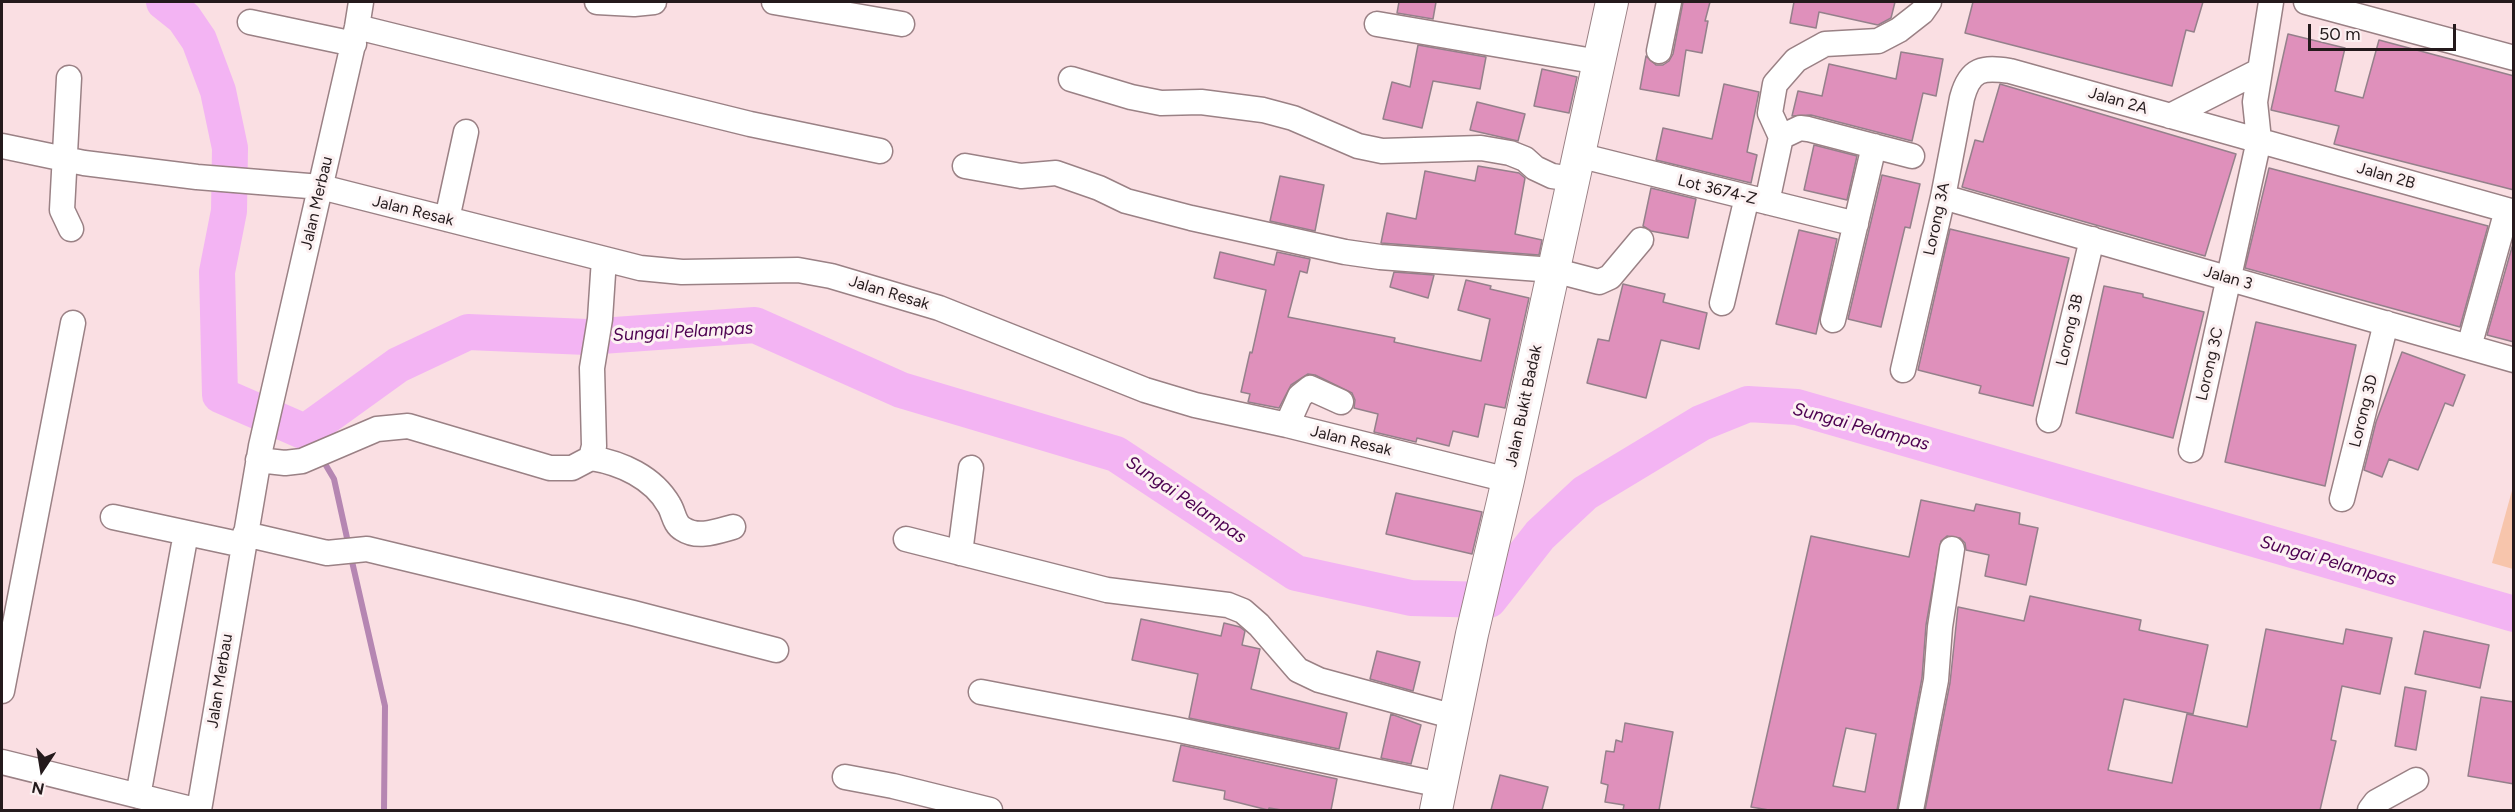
<!DOCTYPE html>
<html>
<head>
<meta charset="utf-8">
<style>
	body { margin:0 }
	#map { position:relative; width:2515px; height:812px; overflow:hidden; background:#fadfe3; font-family:Figtree,sans-serif }
	canvas { display:block }
	.frame { position:absolute; inset:0; border:3px solid #241a1c; pointer-events:none }
	.north { position:absolute; left:12px; top:740px; width:60px; height:60px; -webkit-text-stroke:4px #fcf1f2; paint-order:stroke; rotate:192deg; font-size:16px; font-weight:700; line-height:24px; text-align:center; color:#241a1c }
	.north::after { content:''; display:block; margin:auto; width:21px; height:27px; background:#241a1c; clip-path:polygon(50% 0,100% 100%,50% 72%,0 100%) }
	.scale { position:absolute; left:2308px; top:24px; width:148px; height:27px; box-sizing:border-box; border:3px solid #241a1c; border-top:0; padding-left:8px; font-size:18px; line-height:21px; white-space:nowrap; color:#241a1c; -webkit-text-stroke:4px #fcf1f2; paint-order:stroke }
</style>
</head>
<body>
<div id="map">
<canvas width="2515" height="812"></canvas>
<div class="frame"></div>
<div class="north">N</div>
<div class="scale">50 m</div>
</div>
<script>
const g = document.querySelector('canvas').getContext('2d');
g.lineJoin = 'round';
function paint(path, color) {
  g.fillStyle = color;
  g.fill(path, 'evenodd');
}
function stroke(path, color, width, dash) {
  g.strokeStyle = color;
  g.lineWidth = width;
  g.lineCap = dash ? 'butt' : 'round';
  g.setLineDash(dash || []);
  g.stroke(path);
}
function label(font, color, halo, rows, align = 'center') {
  g.font = font + ' Figtree,sans-serif';
  g.lineWidth = 6;
  g.setLineDash([]);
  g.textBaseline = 'middle';
  g.strokeStyle = halo;
  g.fillStyle = color;
  for (const [text, x, y, turn = 0] of rows) {
    g.save();
    g.translate(x, y);
    g.rotate((+turn || 0) * Math.PI / 180);
    g.textAlign = isNaN(turn) ? turn : align;
    if (halo) g.strokeText(text, 0, 0);
    g.fillText(text, 0, 0);
    g.restore();
  }
}
paint(new Path2D(`
	M 2513,487 L 2513,569 L 2492,563 Z`), '#f7c5ac');
stroke(new Path2D(`
	M 305,432 L 315,449
	M 321,457 L 334,479 L 349,547
	M 351,557 L 385,706 L 384,810`), '#b586b2', 6);
stroke(new Path2D(`
	M 164,2 L 184,18 L 199,40 L 218,91 L 230,148 L 229,211 L 217,272 L 220,395 L 305,432 L 398,365 L 468,332 L 587,337 L 755,325 L 901,390 L 1116,454 L 1296,573 L 1411,598 L 1489,600 L 1540,535 L 1585,493 L 1701,423 L 1748,404 L 1797,407 L 2514,614`), '#f3b4f3', 36);
const building = new Path2D(`
	M 1399,2 L 1436,2 L 1433,19 L 1397,13 Z
	M 1683,2 L 1710,2 L 1705,21 L 1708,21 L 1702,53 L 1686,50 L 1679,96 L 1640,89 L 1646,56 L 1656,65 L 1663,65 L 1669,61 L 1673,54 Z
	M 1794,2 L 1895,2 L 1891,18 L 1878,25 L 1819,12 L 1816,28 L 1790,23 Z
	M 1973,2 L 2203,2 L 2194,32 L 2186,30 L 2172,86 L 1965,33 Z
	M 2288,34 L 2345,48 L 2335,91 L 2363,98 L 2379,40 L 2514,76 L 2514,190 L 2334,144 L 2339,126 L 2271,110 Z
	M 1418,45 L 1486,57 L 1480,89 L 1433,81 L 1422,128 L 1383,119 L 1392,82 L 1410,87 Z
	M 1901,52 L 1943,59 L 1936,96 L 1923,93 L 1912,141 L 1811,115 L 1792,116 L 1798,91 L 1822,96 L 1829,64 L 1896,79 Z
	M 1542,69 L 1577,77 L 1569,113 L 1534,106 Z
	M 1724,84 L 1759,92 L 1747,152 L 1757,155 L 1751,183 L 1656,160 L 1663,128 L 1712,139 Z
	M 2000,84 L 2236,154 L 2205,256 L 1962,187 L 1975,140 L 1983,142 Z
	M 1477,102 L 1525,114 L 1518,141 L 1470,130 Z
	M 1814,145 L 1857,156 L 1847,200 L 1804,190 Z
	M 1478,166 L 1519,173 L 1525,178 L 1515,234 L 1542,240 L 1539,255 L 1381,243 L 1387,213 L 1416,219 L 1425,171 L 1475,181 Z
	M 2269,168 L 2488,226 L 2460,327 L 2245,268 Z
	M 1882,175 L 1920,184 L 1910,228 L 1905,227 L 1881,327 L 1848,319 Z
	M 1280,176 L 1324,185 L 1315,231 L 1270,221 Z
	M 1651,188 L 1696,199 L 1688,238 L 1651,231 L 1643,226 Z
	M 1950,229 L 2069,258 L 2033,406 L 1979,393 L 1981,386 L 1918,370 Z
	M 1799,230 L 1837,239 L 1816,334 L 1776,324 Z
	M 2514,240 L 2514,342 L 2487,335 Z
	M 1220,252 L 1274,265 L 1277,252 L 1310,259 L 1307,273 L 1300,271 L 1288,317 L 1395,338 L 1394,342 L 1481,361 L 1490,319 L 1458,310 L 1466,280 L 1491,286 L 1490,289 L 1529,298 L 1505,408 L 1485,404 L 1478,437 L 1453,431 L 1449,446 L 1417,438 L 1416,442 L 1374,432 L 1378,414 L 1354,408 L 1355,400 L 1352,393 L 1315,375 L 1308,374 L 1291,385 L 1279,408 L 1248,402 L 1250,394 L 1241,392 L 1250,352 L 1252,353 L 1266,290 L 1214,278 Z
	M 1394,272 L 1434,275 L 1428,298 L 1390,287 Z
	M 1623,284 L 1665,294 L 1663,302 L 1707,313 L 1699,349 L 1661,340 L 1646,398 L 1587,383 L 1598,339 L 1609,341 Z
	M 2104,286 L 2143,294 L 2143,297 L 2204,312 L 2173,438 L 2076,413 Z
	M 2256,322 L 2356,345 L 2325,486 L 2225,462 Z
	M 2402,352 L 2465,375 L 2453,406 L 2445,403 L 2418,470 L 2389,459 L 2382,477 L 2364,470 L 2376,422 Z
	M 1396,493 L 1482,512 L 1472,554 L 1386,534 Z
	M 1921,500 L 1974,511 L 1976,504 L 2020,513 L 2019,524 L 2038,528 L 2026,585 L 1985,576 L 1989,555 L 1966,550 L 1965,543 L 1960,538 L 1947,536 L 1941,541 L 1926,625 L 1922,678 L 1897,810 L 1769,810 L 1751,807 L 1811,536 L 1909,557 ZM 1846,728 L 1876,734 L 1865,792 L 1833,786 Z
	M 2030,596 L 2141,620 L 2139,630 L 2208,645 L 2193,714 L 2124,699 L 2108,770 L 2172,783 L 2187,714 L 2247,727 L 2266,629 L 2343,644 L 2346,629 L 2392,638 L 2380,694 L 2342,686 L 2331,740 L 2336,741 L 2320,810 L 1925,810 L 1950,683 L 1958,607 L 2024,621 Z
	M 1141,619 L 1221,636 L 1224,623 L 1240,627 L 1245,631 L 1242,645 L 1260,649 L 1251,689 L 1347,713 L 1339,749 L 1189,718 L 1198,674 L 1132,660 Z
	M 2424,631 L 2489,645 L 2480,688 L 2415,674 Z
	M 1377,651 L 1420,662 L 1413,691 L 1370,679 Z
	M 2405,687 L 2426,691 L 2416,750 L 2395,746 Z
	M 2481,697 L 2514,702 L 2514,784 L 2468,776 Z
	M 1391,714 L 1421,725 L 1411,764 L 1381,758 Z
	M 1625,723 L 1673,732 L 1659,810 L 1623,810 L 1624,805 L 1605,802 L 1608,785 L 1601,783 L 1606,751 L 1614,752 L 1616,740 L 1622,742 Z
	M 1181,745 L 1337,779 L 1331,810 L 1282,810 L 1269,808 L 1268,810 L 1224,799 L 1225,791 L 1173,781 Z
	M 1500,775 L 1548,787 L 1542,810 L 1491,810 Z`);
paint(building, '#df90bb');
stroke(building, '#95808b', 1.5);
const minor = new Path2D(`
	M 597,2 L 634,4 L 654,2
	M 774,2 L 902,24
	M 2306,2 L 2514,58
	M 250,22 L 354,44
	M 1377,24 L 1599,62
	M 357,27 L 750,124 L 880,151
	M 1659,51 L 1669,2
	M 69,78 L 62,210 L 71,229
	M 1071,79 L 1131,97 L 1161,103 L 1201,102 L 1263,110 L 1293,118 L 1358,146 L 1382,151 L 1481,148 L 1510,153 L 1525,159 L 1535,168 L 1552,176 L 1573,179
	M 2170,116 L 2259,71
	M 1781,137 L 1800,128 L 1808,129 L 1912,156
	M 2,146 L 84,163 L 197,177 L 321,187 L 640,268 L 682,272 L 798,270 L 831,276 L 939,308 L 1145,390 L 1195,405 L 1287,425 L 1508,480
	M 1578,155 L 1856,224
	M 965,166 L 1021,176 L 1056,173 L 1099,188 L 1126,201 L 1191,218 L 1345,252 L 1380,257 L 1553,270 L 1599,282 L 1610,277 L 1641,240
	M 1943,197 L 2514,360
	M 1767,202 L 1781,137 L 1770,113 L 1775,84 L 1796,60 L 1825,44 L 1878,41 L 1899,30 L 1922,12 L 1929,2
	M 447,219 L 466,132
	M 1722,303 L 1747,197
	M 1833,320 L 1874,146
	M 2469,347 L 2507,210
	M 1903,370 L 1943,197 L 1962,98 C 1970,68 1983,67 2010,71 L 2514,212
	M 2049,420 L 2092,239
	M 1287,425 L 1300,396 L 1310,388 L 1341,402
	M 2191,450 L 2259,140 L 2255,102 L 2271,2
	M 591,458 C 621,463 653,477 669,505 C 674,513 674,524 683,529 C 698,539 718,531 733,527
	M 258,460 L 285,463 L 302,461 L 377,429 L 408,426 L 550,468 L 572,468 L 591,458 L 594,446 L 592,368 L 600,319 L 604,259
	M 2342,499 L 2386,323
	M 113,517 L 243,545
	M 245,534 L 327,553 L 367,549 L 633,613 L 776,650
	M 906,539 L 1107,590 L 1228,605 L 1243,611 L 1259,625 L 1298,670 L 1319,680 L 1455,717
	M 960,553 L 971,468
	M 2,691 L 73,323
	M 981,692 L 1174,729 L 1441,785
	M 2,762 L 195,810
	M 845,777 L 893,786 L 990,810
	M 138,796 L 186,533
	M 199,810 L 261,446 L 357,27 L 361,2
	M 1911,810 L 1936,680 L 1940,627 L 1952,549
	M 2370,810 L 2376,802 L 2416,780`);
const major = new Path2D(`
	M 1436,810 L 1472,634 L 1508,480 L 1612,2`);
stroke(minor, '#9a8185', 27);
stroke(major, '#9a8185', 34);
stroke(minor, '#fff', 24);
stroke(major, '#fff', 32);
label('16px', '#241a1c', '#fcf1f2', [
	["Jalan 2A",2118,101,16],
	["Jalan 2B",2386,176,16],
	["Lot 3674-Z",1717,190,14],
	["Jalan Merbau",317,203,-77],
	["Jalan Resak",413,211,14],
	["Lorong 3A",1937,219,-78],
	["Jalan 3",2228,278,16],
	["Jalan Resak",889,293,17],
	["Lorong 3B",2070,330,-77],
	["Lorong 3C",2210,364,-77],
	["Jalan Bukit Badak",1524,406,-78],
	["Lorong 3D",2364,411,-76],
	["Jalan Resak",1351,441,14],
	["Jalan Merbau",220,681,-81]
]);
label('italic 18px', '#4c0050', '#fcf1f2', [
	["Sungai Pelampas",683,332,-3],
	["Sungai Pelampas",1861,427,15],
	["Sungai Pelampas",1186,500,34],
	["Sungai Pelampas",2328,561,16]
]);
</script>
</body>
</html>
